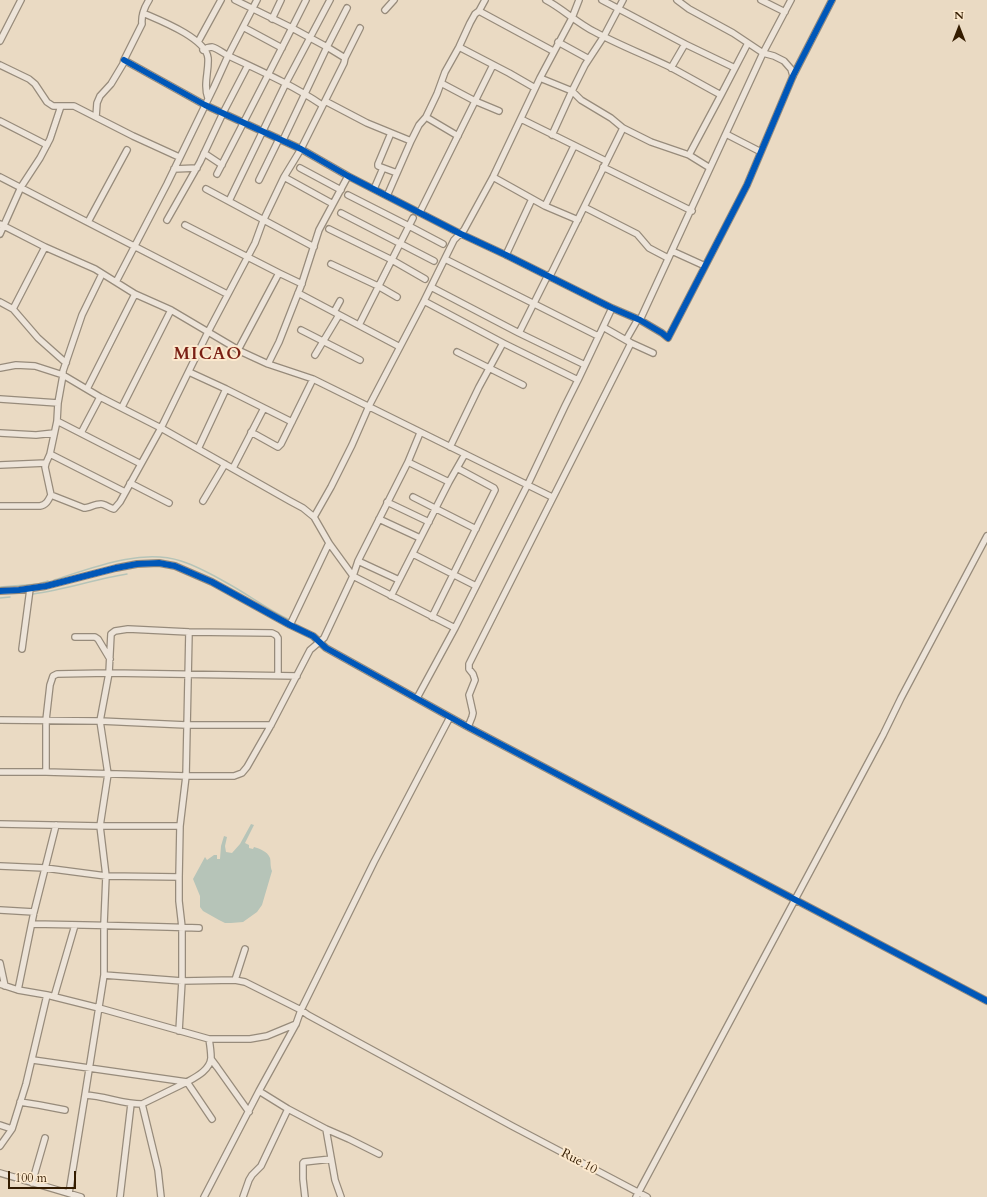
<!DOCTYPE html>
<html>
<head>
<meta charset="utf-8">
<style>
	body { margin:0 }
	#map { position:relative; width:987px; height:1197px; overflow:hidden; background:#eadac3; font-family:Cardo,serif }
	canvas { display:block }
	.north { position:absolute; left:939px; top:8px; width:40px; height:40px; -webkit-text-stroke:3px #fce9ce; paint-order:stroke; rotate:0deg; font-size:11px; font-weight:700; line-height:16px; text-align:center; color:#341c00 }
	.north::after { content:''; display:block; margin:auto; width:14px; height:18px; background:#341c00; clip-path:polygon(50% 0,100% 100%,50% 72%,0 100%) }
	.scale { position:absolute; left:8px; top:1171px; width:68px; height:18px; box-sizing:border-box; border:2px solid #341c00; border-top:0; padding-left:5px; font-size:12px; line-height:14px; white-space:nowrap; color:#341c00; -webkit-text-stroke:3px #fce9ce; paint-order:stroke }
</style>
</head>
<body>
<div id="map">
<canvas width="987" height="1197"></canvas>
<div class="north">N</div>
<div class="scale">100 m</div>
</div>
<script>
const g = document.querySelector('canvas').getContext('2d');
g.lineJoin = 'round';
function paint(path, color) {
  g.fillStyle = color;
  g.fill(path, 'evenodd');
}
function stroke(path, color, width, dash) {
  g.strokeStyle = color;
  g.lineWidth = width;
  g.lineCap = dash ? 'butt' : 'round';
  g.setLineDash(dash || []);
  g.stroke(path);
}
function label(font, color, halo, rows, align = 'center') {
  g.font = font + ' Cardo,serif';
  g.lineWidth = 4;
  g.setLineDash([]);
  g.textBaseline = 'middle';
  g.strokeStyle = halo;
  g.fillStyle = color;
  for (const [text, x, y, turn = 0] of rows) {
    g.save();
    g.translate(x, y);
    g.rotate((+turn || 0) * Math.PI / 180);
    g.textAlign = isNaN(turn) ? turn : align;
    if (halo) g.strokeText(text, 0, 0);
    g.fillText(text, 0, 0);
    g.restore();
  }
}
paint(new Path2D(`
	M 251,824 L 254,825 L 245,843 L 249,845 L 249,848 L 253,849 L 254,847 C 260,849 267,851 270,858 C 271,862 270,866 272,871 L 262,905 L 257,912 L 243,922 L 231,923 L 225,923 L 219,920 L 203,911 L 200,907 L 200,896 L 193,879 L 205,857 L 207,860 L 214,855 L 217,855 L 217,859 L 220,859 L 221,846 L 224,836 L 227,837 L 225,846 L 226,852 L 232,853 L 240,844 Z`), '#b6c4b8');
stroke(new Path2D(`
	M 54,580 C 92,568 141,548 181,561 C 197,566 213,575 227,583 C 249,595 268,610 290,620
	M 0,587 L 38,584 L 48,581
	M 33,594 C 65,590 95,579 127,574
	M 0,598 L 10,597`), '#b6c4b8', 1.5);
const minor = new Path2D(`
	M 235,0 L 292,28 L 327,47 L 345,58
	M 546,0 C 563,9 577,23 595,32 C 619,45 645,55 670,67 C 687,76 704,86 721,95
	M 602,0 L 685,44 L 735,68
	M 677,0 L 689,9 L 733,33 L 763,53 L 774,56 L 784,61 L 791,69 L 793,76
	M 761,0 L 785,12
	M 385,10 L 394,0
	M 479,11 L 553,51
	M 143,13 C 159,20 206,38 208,58 C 209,72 203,84 208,98
	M 272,19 L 281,0
	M 243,27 L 282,48
	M 0,41 L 21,0
	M 198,42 L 221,0
	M 558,42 L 589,59
	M 459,47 L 509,73 L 535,88
	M 203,50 C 206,48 208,47 212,47 C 219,49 225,55 231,57 C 263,72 294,86 322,105
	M 124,60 L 205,105 L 301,149 L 348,176 L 461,234 L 506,255 L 612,308 L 640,320 L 662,333 L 668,338 L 747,185 L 793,76 L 832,0
	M 0,65 L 29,79 L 35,84 L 47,102 L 53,106 L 74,106 L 133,136 L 179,157
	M 671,68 L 685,44
	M 540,78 L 572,91 L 581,100 L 611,118 L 623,128 L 651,142 L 689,155 L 710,168
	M 441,83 L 475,101 L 499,111
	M 325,101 L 367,123 L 411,141
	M 96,117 L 97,103 L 100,96 L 111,84 L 123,64 L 124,60 L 142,24 C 141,15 144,8 149,0
	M 426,117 L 437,94 L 445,72 L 459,47 L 470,23 L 475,14 L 479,11 L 485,0
	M 521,119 L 606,161
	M 0,121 L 47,145
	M 391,133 L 378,164 L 378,166 L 397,173
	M 726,134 L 761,152
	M 552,135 L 572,91 L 585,65 L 604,36 L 623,0
	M 283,140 L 327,47 L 347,8
	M 204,153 L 222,165
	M 689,155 L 721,95 L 748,43
	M 603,167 L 692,211
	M 300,168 L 341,190
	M 174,169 L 197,168
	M 217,174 C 247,116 277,58 306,0
	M 0,177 L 227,294
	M 284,177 L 333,204
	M 493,177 L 545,206 L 578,220
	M 259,180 L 279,139
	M 206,189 L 314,247
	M 374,189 L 383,168
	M 348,195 L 409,226 L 443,244
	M 387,196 L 411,141 L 419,125 L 426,117 L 458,136
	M 229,201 L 286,83 L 330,0
	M 545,206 L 574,146
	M 584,207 L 637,234 L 649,248 L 668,258
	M 420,212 L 493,65
	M 341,213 L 434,261
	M 167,220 L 200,162 L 223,113 L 248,65
	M 88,222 L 127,150
	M 0,224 L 45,247 L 95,269 L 135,294 L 171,310 L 242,352 L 268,364 L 313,379 L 552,497
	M 185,225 L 279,273 L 302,284
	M 329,229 L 392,260 L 425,279
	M 0,234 L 21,187 L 40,158 L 50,139 L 61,106
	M 672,251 L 705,266
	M 506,255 L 532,199
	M 445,259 L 598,336
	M 331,264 L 378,286 L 397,297
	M 102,274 L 82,315 L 63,371 L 63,375 L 58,403 L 57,421 L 50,454 L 125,492
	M 550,276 L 623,128
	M 116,282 L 167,184 L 214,87 L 228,56 L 257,0
	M 431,287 L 519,333 L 585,365
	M 298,293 L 400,347
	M 424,301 L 503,343 L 578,380
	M 0,302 L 13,309 L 38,338 L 66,363
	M 13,309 L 45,247
	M 334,312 L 340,301
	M 640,320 L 763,53 L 791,0
	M 359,325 L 413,218
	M 603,327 L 631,343 L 653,353
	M 301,330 L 360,360
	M 519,333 L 548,275
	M 626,340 L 638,319
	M 238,350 L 279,273
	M 457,352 L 523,385
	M 315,355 L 339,315
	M 268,364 L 279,342 L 297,296 L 301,286 L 319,230 L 348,176
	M 0,368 L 16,365 L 35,366 L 63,375 L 100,397 L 161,428 L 290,501 L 303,508 L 314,517 L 329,543 L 353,576 L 455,628
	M 189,372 L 226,389 L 292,422
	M 87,389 L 135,294
	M 0,399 L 58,403
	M 122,407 L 171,310
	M 57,421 L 141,464
	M 251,432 L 278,447 L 281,444 L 313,379
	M 0,433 L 36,435 L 54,433
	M 81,433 L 100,397
	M 450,447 L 479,387 L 503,343
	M 198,449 L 226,389
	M 408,462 L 449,482
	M 0,465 L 46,463
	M 233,468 L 264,408
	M 130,483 L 169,503
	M 51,495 L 84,508 C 89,508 95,504 101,504 C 105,504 109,508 114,509 L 120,502 L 161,428 L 208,332 L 255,243 L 263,221 L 284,177 L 301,149 L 344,63 L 345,58 L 360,28
	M 413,497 L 476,529
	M 203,501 L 225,464
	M 387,502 L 429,522
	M 0,506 L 40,506 C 46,505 48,501 51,495 L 45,467 L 46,463 L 50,454
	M 314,517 L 331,487 L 352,445 L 369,406 L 424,301 L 454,240 L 464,230 L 493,177 L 540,78 L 572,18 L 579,0
	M 379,519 L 420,538
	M 413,554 L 476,586
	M 358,561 L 399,580
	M 0,591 L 19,590 L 46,586 L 116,568 L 137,564 L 159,563 L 175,566 L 212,582 L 290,625 L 313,636 L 326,648 L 468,727 L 987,1001
	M 391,596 L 449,482 L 465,454
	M 432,617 L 495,490 L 494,488 L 457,468
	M 290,625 L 329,543
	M 75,637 L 95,637 L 98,639 L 110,659
	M 22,649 L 30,589
	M 417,698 L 455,628 L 528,484 L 565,406 L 578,380 L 612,308
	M 0,720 L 100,721 L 186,725 L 271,725
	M 468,727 L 472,717 L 473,713 L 469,695 L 475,680 L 473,674 L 469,669 L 469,664 L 631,343
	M 0,772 L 46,772 L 186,776 L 234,776 L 242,773 L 247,767 L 271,725 L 310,650 L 324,638 L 353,576 L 358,561 L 408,462 L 420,433
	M 46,772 L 46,720 L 50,685 L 53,676 L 57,674 L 109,673 L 297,676
	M 0,824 L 100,826 L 180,826
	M 0,866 L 45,868 L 106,876 L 179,877
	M 0,910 L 34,912
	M 32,924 C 88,925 143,926 199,928
	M 0,963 L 5,986
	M 104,975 L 182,981 L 235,980 L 245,982 L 301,1010 L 308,1015 L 512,1126 L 647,1197
	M 235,980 L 245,949
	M 0,984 L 18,990 L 47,995 L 99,1008 L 209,1039 L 250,1039 L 267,1036 L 296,1024
	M 18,990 L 34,912 L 56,825
	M 54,997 L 75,925
	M 179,1031 L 182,981 L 182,927 L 179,901 L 179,877 L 180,826 L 186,776 L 189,632
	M 211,1059 L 217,1067 L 249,1112
	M 33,1060 L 187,1082 C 196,1077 210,1070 211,1058 C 211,1052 210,1045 209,1039
	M 259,1091 L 288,1109 L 326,1129 L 349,1139 L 379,1154
	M 85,1095 L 104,975 L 104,924 L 106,876 L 100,826 L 108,774 L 100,721 L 109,673 L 111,634 L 115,631 L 128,629 L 189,632 L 272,633 L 276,635 L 278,638 L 278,675
	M 20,1102 L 39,1105 L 65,1110
	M 142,1104 L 187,1082 L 212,1119
	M 0,1125 L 12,1129
	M 326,1129 L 335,1180 L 341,1197
	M 0,1146 L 12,1129 L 26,1084 L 47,995
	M 0,1173 L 81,1197
	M 32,1183 L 45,1138
	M 69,1193 L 85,1095 C 105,1096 123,1104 142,1104 L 158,1170 L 161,1197
	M 120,1197 L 131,1104
	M 204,1197 L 259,1091 L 296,1024 L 301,1010 L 374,862 L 450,717
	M 243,1197 L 249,1180 L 252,1175 L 261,1166 L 288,1109
	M 305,1197 L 303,1179 L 303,1163 L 304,1162 L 331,1159
	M 636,1197 L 883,735 L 901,698 L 987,536`);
stroke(minor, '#978b7b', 8);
stroke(minor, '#ede4d9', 5.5);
stroke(new Path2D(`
	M 124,60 L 205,105 L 301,149 L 348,176 L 461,234 L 506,255 L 612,308 L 640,320 L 662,333 L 668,338 L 747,185 L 793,76 L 832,0
	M 0,591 L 19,590 L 46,586 L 116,568 L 137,564 L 159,563 L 175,566 L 212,582 L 290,625 L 313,636 L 326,648 L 468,727 L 987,1001`), '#0057b8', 6);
label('13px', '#341c00', '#fce9ce', [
	["Rue 10",579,1162,28]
]);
g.letterSpacing = '1px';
label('bold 17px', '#7a1f14', '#fce9ce', [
	["MICAO",208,355]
]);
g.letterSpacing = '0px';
</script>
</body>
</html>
